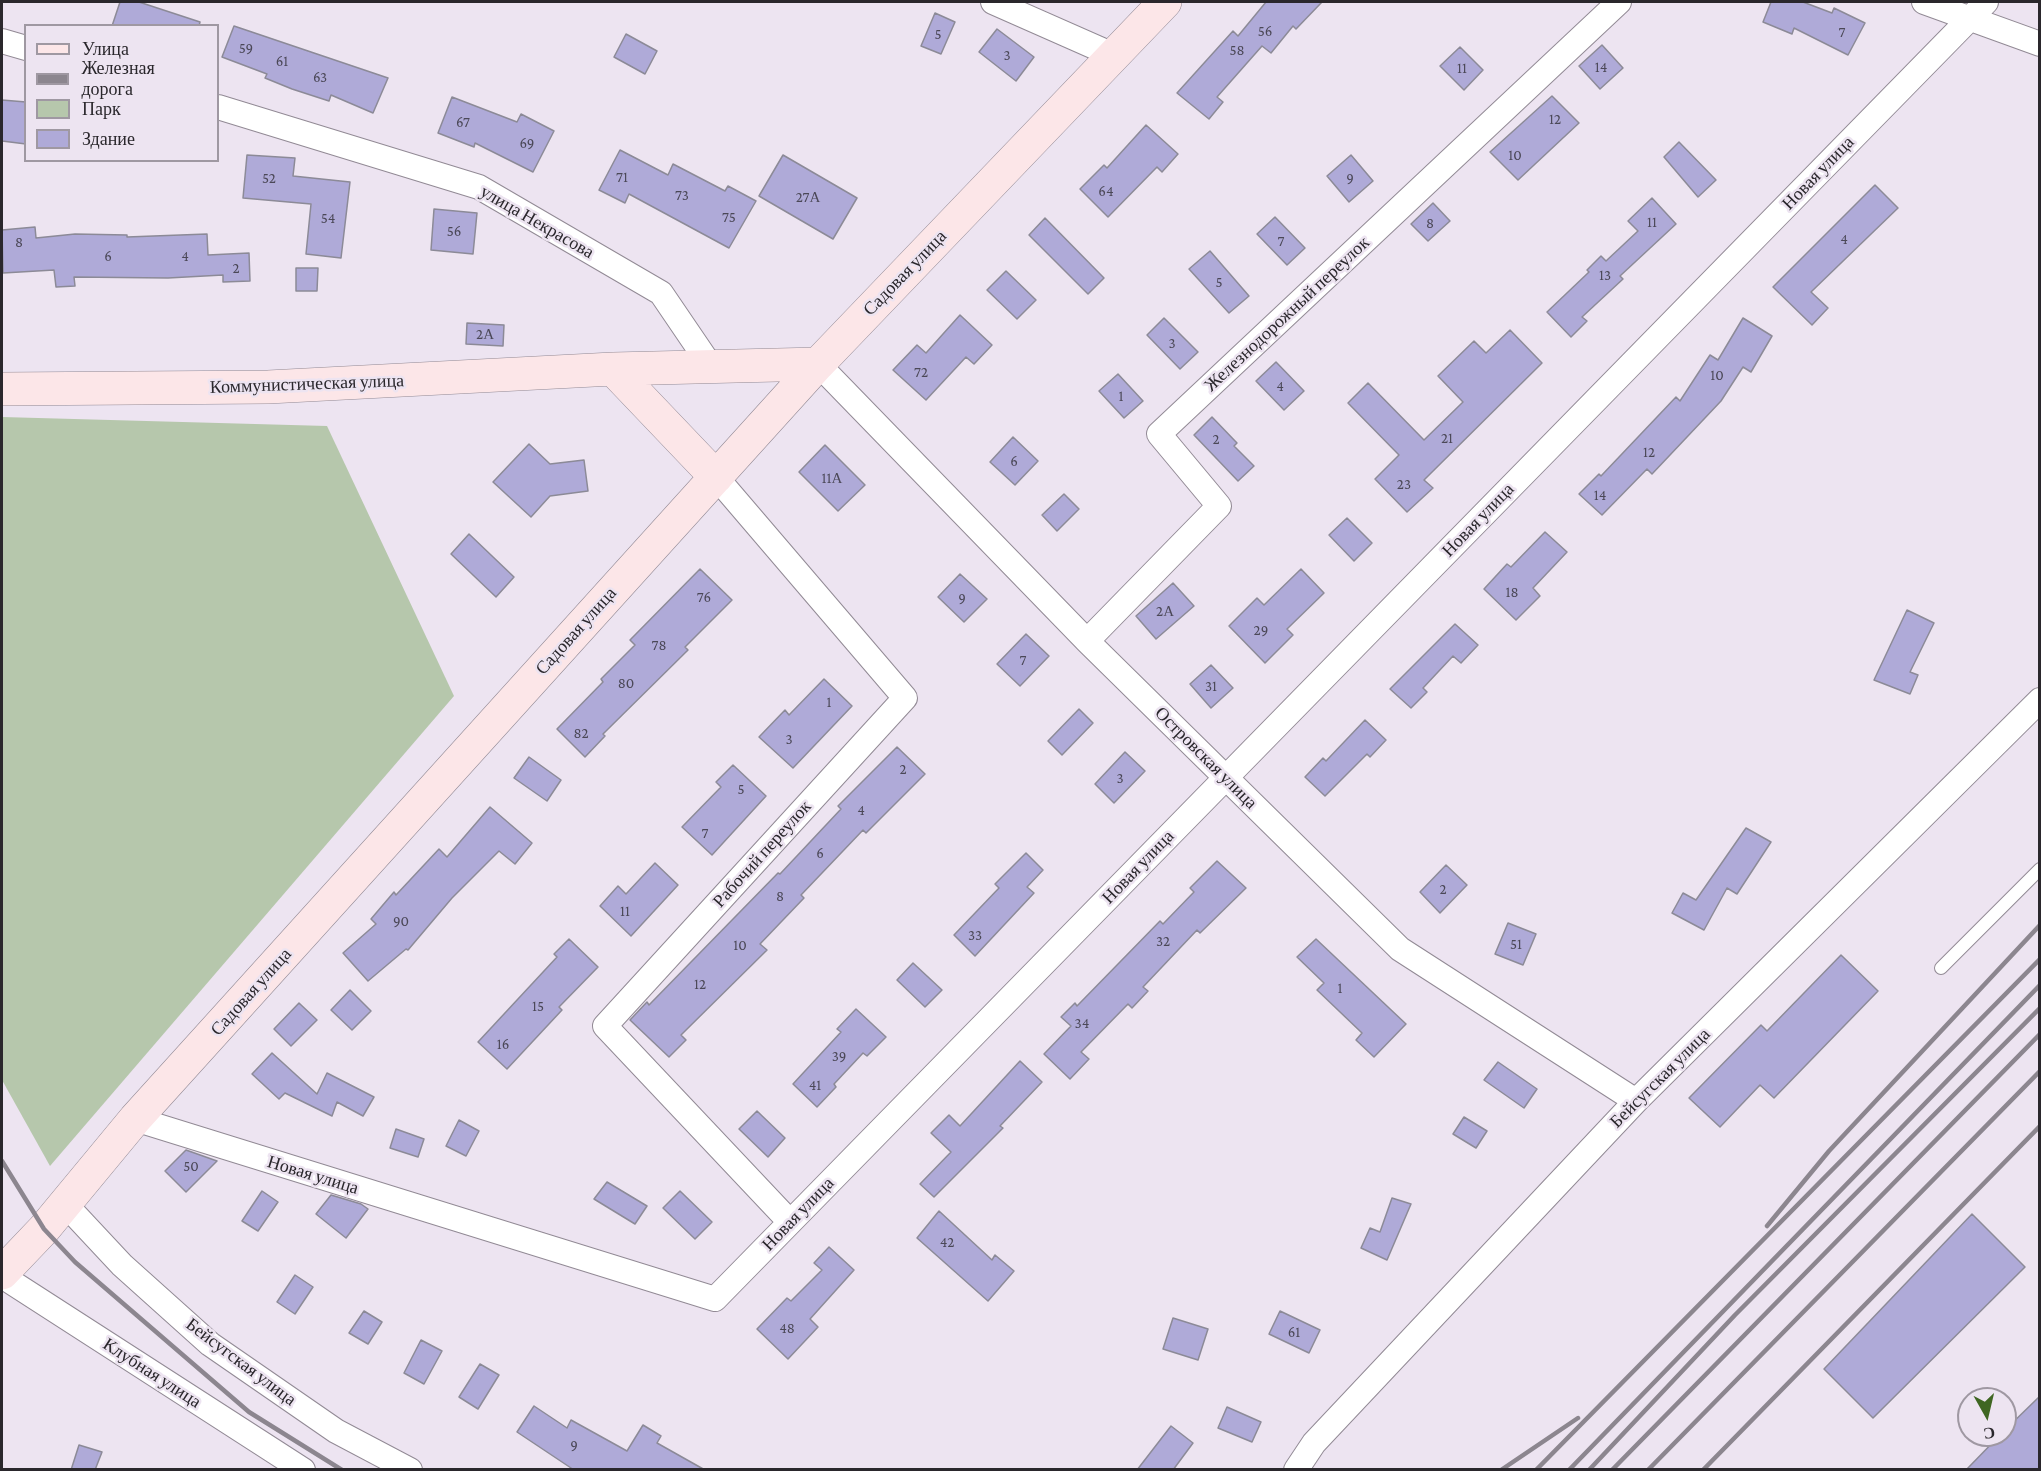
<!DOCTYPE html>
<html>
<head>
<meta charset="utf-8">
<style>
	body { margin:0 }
	#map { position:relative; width:2041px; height:1471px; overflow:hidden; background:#ede4f1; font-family:"Crimson Pro",serif }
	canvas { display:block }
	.frame { position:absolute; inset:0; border:3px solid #2a272c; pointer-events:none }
	.legend { position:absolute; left:24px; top:24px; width:195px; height:138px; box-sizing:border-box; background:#ede4f1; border:2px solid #9f98a2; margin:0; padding:8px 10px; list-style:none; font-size:18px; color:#2a272c }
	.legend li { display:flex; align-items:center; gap:12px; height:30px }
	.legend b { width:30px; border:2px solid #9f98a2 }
	.north { position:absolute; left:1957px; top:1387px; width:60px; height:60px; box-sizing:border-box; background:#ede4f1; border:2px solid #9f98a2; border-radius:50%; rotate:172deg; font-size:16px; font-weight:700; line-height:24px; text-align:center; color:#2a272c }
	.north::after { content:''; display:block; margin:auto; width:21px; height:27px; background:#3f6622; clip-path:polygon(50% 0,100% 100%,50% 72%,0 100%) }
</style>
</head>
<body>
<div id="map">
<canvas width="2041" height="1471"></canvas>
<div class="frame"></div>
<ul class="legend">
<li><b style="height:8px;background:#fce6e8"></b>Улица</li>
<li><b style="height:8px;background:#8c868f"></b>Железная дорога</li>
<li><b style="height:16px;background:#b6c7ac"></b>Парк</li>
<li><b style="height:16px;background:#afaad8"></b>Здание</li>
</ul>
<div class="north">С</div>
</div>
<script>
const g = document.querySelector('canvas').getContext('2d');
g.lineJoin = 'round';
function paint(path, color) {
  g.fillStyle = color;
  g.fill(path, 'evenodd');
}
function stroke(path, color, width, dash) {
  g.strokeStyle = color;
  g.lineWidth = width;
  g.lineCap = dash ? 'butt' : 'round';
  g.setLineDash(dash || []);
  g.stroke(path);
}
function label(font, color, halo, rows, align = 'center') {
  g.font = font + ' "Crimson Pro",serif';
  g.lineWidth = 5;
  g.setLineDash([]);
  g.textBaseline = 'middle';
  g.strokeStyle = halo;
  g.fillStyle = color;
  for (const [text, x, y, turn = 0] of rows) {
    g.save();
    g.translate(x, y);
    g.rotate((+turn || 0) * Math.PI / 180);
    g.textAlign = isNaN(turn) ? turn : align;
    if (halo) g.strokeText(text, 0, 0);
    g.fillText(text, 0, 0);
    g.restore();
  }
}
paint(new Path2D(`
	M 2,417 L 327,426 L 454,696 L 50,1166 L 2,1080 Z`), '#b6c7ac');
const building = new Path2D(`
	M 120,2 L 139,2 L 200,22 L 199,26 L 112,26 Z
	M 1266,2 L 1322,2 L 1296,29 L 1293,26 L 1271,53 L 1262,46 L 1217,97 L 1223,102 L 1209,119 L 1177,93 L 1233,31 L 1238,36 Z
	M 1771,2 L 1803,2 L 1832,13 L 1834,8 L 1865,23 L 1848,55 L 1794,28 L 1792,34 L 1763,22 Z
	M 935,13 L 955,22 L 941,54 L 921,46 Z
	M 234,26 L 388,78 L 373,113 L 331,95 L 329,101 L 292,89 L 265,78 L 267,74 L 222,57 Z
	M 997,29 L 1034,57 L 1016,81 L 979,52 Z
	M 626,34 L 657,51 L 645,74 L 614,57 Z
	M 1602,45 L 1623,68 L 1600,89 L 1579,66 Z
	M 1460,47 L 1483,70 L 1464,90 L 1440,66 Z
	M 1552,96 L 1579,123 L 1518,180 L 1490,152 Z
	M 452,97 L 517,122 L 521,114 L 554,131 L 533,172 L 475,143 L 474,147 L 438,133 Z
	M 2,100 L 26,102 L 26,144 L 2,141 Z
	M 1146,125 L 1178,154 L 1162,172 L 1157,167 L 1108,217 L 1080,189 L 1104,165 L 1107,168 Z
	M 1679,142 L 1716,180 L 1698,197 L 1664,157 Z
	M 620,150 L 668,175 L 673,164 L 725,191 L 728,186 L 756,201 L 729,248 L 629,194 L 625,203 L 599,190 Z
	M 247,155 L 295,158 L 293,176 L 350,182 L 341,258 L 306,254 L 311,204 L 243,198 Z
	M 783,155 L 857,198 L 833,239 L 759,196 Z
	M 1351,155 L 1373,181 L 1349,202 L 1327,176 Z
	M 1875,185 L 1898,208 L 1811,292 L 1828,308 L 1812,325 L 1773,287 Z
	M 1652,198 L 1676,224 L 1620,276 L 1623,279 L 1582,317 L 1587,321 L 1571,337 L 1547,312 L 1589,272 L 1587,270 L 1601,256 L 1606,261 L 1638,231 L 1628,221 Z
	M 1433,203 L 1450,221 L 1428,241 L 1411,224 Z
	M 434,209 L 477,213 L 473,254 L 431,250 Z
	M 1275,217 L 1305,248 L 1287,265 L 1257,234 Z
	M 1045,218 L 1104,278 L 1088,294 L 1029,235 Z
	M 35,227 L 36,238 L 75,234 L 127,235 L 127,237 L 207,234 L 208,255 L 249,253 L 250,281 L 223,282 L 223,275 L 168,278 L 74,277 L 75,286 L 56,287 L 54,270 L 3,273 L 2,230 Z
	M 1210,251 L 1249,296 L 1229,313 L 1189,269 Z
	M 296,268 L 318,268 L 317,291 L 296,291 Z
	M 1006,271 L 1036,300 L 1017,319 L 987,290 Z
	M 960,315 L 992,345 L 974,364 L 966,357 L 926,400 L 893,370 L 917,345 L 926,353 Z
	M 1164,318 L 1198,352 L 1180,369 L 1147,335 Z
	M 1743,318 L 1772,336 L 1751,372 L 1743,367 L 1721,401 L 1670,455 L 1652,474 L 1647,469 L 1602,515 L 1579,494 L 1599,474 L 1601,476 L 1676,397 L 1680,401 L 1710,355 L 1718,360 Z
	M 467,323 L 504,325 L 503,346 L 466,344 Z
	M 1510,330 L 1542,363 L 1424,480 L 1433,488 L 1407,512 L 1375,479 L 1399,455 L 1348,403 L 1368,383 L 1424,440 L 1463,402 L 1438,376 L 1474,341 L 1486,353 Z
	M 1276,362 L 1304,391 L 1284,410 L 1256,381 Z
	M 1118,374 L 1143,401 L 1124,418 L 1099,391 Z
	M 1212,417 L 1237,443 L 1234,446 L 1254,466 L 1238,481 L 1194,435 Z
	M 1013,437 L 1038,461 L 1015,485 L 990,462 Z
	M 529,444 L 550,464 L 584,460 L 588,491 L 550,496 L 531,517 L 493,482 Z
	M 825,445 L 865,485 L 838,511 L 799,472 Z
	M 1064,494 L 1079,509 L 1057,531 L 1042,515 Z
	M 1347,518 L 1372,543 L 1354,561 L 1329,535 Z
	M 1545,532 L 1567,552 L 1533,588 L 1540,596 L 1516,620 L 1484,589 L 1507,564 L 1511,567 Z
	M 469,534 L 514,577 L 496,597 L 451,554 Z
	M 700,569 L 732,600 L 685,647 L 688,650 L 603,734 L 605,736 L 585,757 L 557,729 L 603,682 L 601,679 L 635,645 L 630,640 Z
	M 1301,569 L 1324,593 L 1287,629 L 1293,635 L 1265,663 L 1229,626 L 1257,598 L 1264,605 Z
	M 960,574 L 987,599 L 964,622 L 938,597 Z
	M 1173,583 L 1194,606 L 1156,639 L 1136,616 Z
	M 1907,610 L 1934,623 L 1910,672 L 1918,675 L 1910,694 L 1874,680 Z
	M 1455,624 L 1478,645 L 1461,663 L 1453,656 L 1423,688 L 1427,692 L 1411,708 L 1390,689 Z
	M 1026,634 L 1049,656 L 1020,686 L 997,664 Z
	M 1211,665 L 1233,688 L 1211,708 L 1190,684 Z
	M 824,679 L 852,706 L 793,768 L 759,737 L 785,710 L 789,715 Z
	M 1079,709 L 1093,723 L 1062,755 L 1048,741 Z
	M 1365,720 L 1386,740 L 1370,757 L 1367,754 L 1325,796 L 1305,777 L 1323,758 L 1326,761 Z
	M 897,747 L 925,774 L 866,833 L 863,830 L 801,895 L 804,898 L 760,944 L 767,950 L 681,1035 L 686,1040 L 669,1057 L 630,1020 L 647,1002 L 649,1005 L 778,873 L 780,874 L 841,809 L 838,806 Z
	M 1125,752 L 1145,771 L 1114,803 L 1095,784 Z
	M 529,757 L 561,780 L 547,801 L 514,778 Z
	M 733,765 L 766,796 L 712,855 L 682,827 L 721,787 L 716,782 Z
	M 490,807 L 532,843 L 515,864 L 499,851 L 452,898 L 408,950 L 406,949 L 368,981 L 343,953 L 376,924 L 371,919 L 394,892 L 396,895 L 439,849 L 447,857 Z
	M 1746,828 L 1771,842 L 1737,894 L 1727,888 L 1704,930 L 1672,913 L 1683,893 L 1696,900 Z
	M 1026,853 L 1043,870 L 1027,887 L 1034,893 L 975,956 L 954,935 L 999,888 L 995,884 Z
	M 1217,861 L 1246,888 L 1200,933 L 1197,930 L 1143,987 L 1148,991 L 1132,1008 L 1128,1004 L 1081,1052 L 1089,1059 L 1070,1079 L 1044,1054 L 1071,1026 L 1061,1017 L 1075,1003 L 1077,1006 L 1160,921 L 1163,924 L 1194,892 L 1190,888 Z
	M 655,863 L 678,885 L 631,936 L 600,906 L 618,886 L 626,894 Z
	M 1446,865 L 1467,885 L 1440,913 L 1420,892 Z
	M 1508,923 L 1536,934 L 1523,965 L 1495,954 Z
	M 569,939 L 598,967 L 559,1007 L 562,1010 L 507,1069 L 478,1042 L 557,957 L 554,954 Z
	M 1316,939 L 1406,1024 L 1374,1057 L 1356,1040 L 1362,1033 L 1317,990 L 1324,983 L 1297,957 Z
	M 1841,955 L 1878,991 L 1774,1098 L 1760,1085 L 1720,1127 L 1689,1098 L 1761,1025 L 1767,1031 Z
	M 913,963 L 942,990 L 925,1007 L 897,980 Z
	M 350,990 L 371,1011 L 352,1030 L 331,1010 Z
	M 299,1003 L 317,1020 L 291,1046 L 274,1029 Z
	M 856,1009 L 886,1037 L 867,1056 L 863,1053 L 834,1084 L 836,1087 L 817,1107 L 793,1084 L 841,1032 L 837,1029 Z
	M 272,1053 L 317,1094 L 327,1073 L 374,1097 L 363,1116 L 337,1102 L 332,1116 L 285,1093 L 279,1099 L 252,1074 Z
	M 1020,1061 L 1042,1082 L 1000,1126 L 1003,1128 L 934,1197 L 920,1184 L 951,1152 L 931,1133 L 949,1115 L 960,1126 Z
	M 1498,1062 L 1537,1089 L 1524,1108 L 1484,1080 Z
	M 757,1111 L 785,1138 L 768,1157 L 739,1129 Z
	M 1464,1117 L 1487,1131 L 1476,1148 L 1453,1134 Z
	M 459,1120 L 479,1131 L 466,1156 L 446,1146 Z
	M 396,1129 L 424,1139 L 418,1157 L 390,1148 Z
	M 186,1150 L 217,1161 L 186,1192 L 165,1171 Z
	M 607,1182 L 647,1206 L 635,1224 L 594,1199 Z
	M 262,1191 L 278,1202 L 258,1231 L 242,1221 Z
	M 680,1191 L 712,1222 L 695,1239 L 663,1208 Z
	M 331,1195 L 361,1204 L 368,1209 L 346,1238 L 316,1214 Z
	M 1392,1198 L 1411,1204 L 1387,1260 L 1361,1248 L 1370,1228 L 1380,1232 Z
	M 939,1211 L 992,1260 L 995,1255 L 1014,1271 L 988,1301 L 917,1238 Z
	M 1972,1214 L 2025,1267 L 1873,1418 L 1824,1369 Z
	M 829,1247 L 854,1270 L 810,1319 L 818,1327 L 788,1359 L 757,1329 L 787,1298 L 791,1301 L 822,1270 L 814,1263 Z
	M 295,1275 L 313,1287 L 295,1314 L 277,1302 Z
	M 364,1311 L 382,1322 L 368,1344 L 349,1333 Z
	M 1280,1311 L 1320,1330 L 1309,1353 L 1269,1334 Z
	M 1173,1318 L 1208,1329 L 1198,1360 L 1163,1349 Z
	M 421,1340 L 442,1351 L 424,1384 L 404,1373 Z
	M 480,1364 L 499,1375 L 478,1409 L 459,1397 Z
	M 2040,1396 L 2040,1470 L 1966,1470 L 2000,1435 L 2005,1435 L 2005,1430 Z
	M 534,1406 L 567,1428 L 571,1420 L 627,1451 L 643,1425 L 661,1436 L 657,1443 L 705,1470 L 574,1470 L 517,1432 Z
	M 1227,1407 L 1261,1422 L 1252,1442 L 1218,1428 Z
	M 1171,1426 L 1193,1443 L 1173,1470 L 1137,1470 Z
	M 79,1445 L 102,1452 L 95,1470 L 71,1470 Z`);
paint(building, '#afaad8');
stroke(building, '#8c8a97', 1.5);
const lane = new Path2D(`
	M 1941,968 L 2040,869`);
const street = new Path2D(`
	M 993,2 L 1113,55
	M 1924,2 L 2040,44
	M 2,41 L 26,48
	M 218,107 L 479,187 L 661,293 L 712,368
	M 818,364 L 1087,641 L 1400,949 L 1636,1101
	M 716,477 L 905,698 L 605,1026 L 790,1222
	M 1087,641 L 1219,506 L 1159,434 L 1619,2
	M 135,1119 L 715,1299 L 1986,2
	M 65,1204 L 122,1265 L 210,1344 L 336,1431 L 410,1470
	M 2,1276 L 303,1470
	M 1296,1470 L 1314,1443 L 1636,1101 L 2040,700`);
const secondary = new Path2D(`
	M 613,369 L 716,477
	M 2,389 L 268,387 L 613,369 L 818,364
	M 2,1273 L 44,1229 L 135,1119 L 818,364 L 1165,2`);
stroke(lane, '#928a95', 14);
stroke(street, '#928a95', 26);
stroke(secondary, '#928a95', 34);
stroke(lane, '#fff', 12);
stroke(street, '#fff', 24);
stroke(secondary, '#fce6e8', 33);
stroke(new Path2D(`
	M 2,1161 L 44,1229 L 75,1262 L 249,1412 L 342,1470
	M 1767,1226 L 1829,1151 L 2040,925
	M 1501,1470 L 1578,1418
	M 1536,1470 L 2040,959
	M 1569,1470 L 2040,985
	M 1589,1470 L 1735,1315 L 2040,1008
	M 1612,1470 L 2040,1034
	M 1648,1470 L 2040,1071
	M 1703,1470 L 2040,1126`), '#8c868f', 4.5);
label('15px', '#4b4857', null, [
	["56",1265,31],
	["7",1842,32],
	["5",938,34],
	["59",246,48],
	["58",1237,50],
	["3",1007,55],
	["61",282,61],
	["14",1601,67],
	["11",1462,68],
	["63",320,77],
	["12",1555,119],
	["67",463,122],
	["69",527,143],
	["10",1515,155],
	["71",622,177],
	["52",269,178],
	["9",1350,178],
	["64",1106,191],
	["73",682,195],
	["27А",808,197],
	["75",729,217],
	["54",328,218],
	["11",1652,222],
	["8",1430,223],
	["56",454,231],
	["4",1844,239],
	["7",1281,241],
	["8",19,242],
	["6",108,256],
	["4",185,256],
	["2",236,268],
	["13",1605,275],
	["5",1219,282],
	["2А",485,334],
	["3",1172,343],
	["72",921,372],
	["10",1717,375],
	["4",1280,386],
	["1",1121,396],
	["21",1447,438],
	["2",1216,439],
	["12",1649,452],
	["6",1014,461],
	["11А",832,478],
	["23",1404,484],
	["14",1600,495],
	["18",1512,592],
	["76",704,597],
	["9",962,598],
	["2А",1165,611],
	["29",1261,630],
	["78",659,645],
	["7",1023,660],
	["80",626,683],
	["31",1211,686],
	["1",829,702],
	["82",581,733],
	["3",789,739],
	["2",903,769],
	["3",1120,778],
	["5",741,789],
	["4",861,810],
	["7",705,833],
	["6",820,853],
	["2",1443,889],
	["8",780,896],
	["11",625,911],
	["90",401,921],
	["33",975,935],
	["32",1163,941],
	["51",1516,944],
	["10",740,945],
	["12",700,984],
	["1",1340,988],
	["15",538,1006],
	["34",1082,1023],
	["16",503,1044],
	["39",839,1056],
	["41",815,1085],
	["50",191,1166],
	["42",947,1242],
	["48",787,1328],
	["61",1294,1332],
	["9",574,1445]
]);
label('18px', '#2a272c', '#ede4f1', [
	["Новая улица",1818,173,-46],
	["улица Некрасова",537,222,30],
	["Садовая улица",905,273,-46],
	["Железнодорожный переулок",1287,314,-43],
	["Коммунистическая улица",307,384,-2],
	["Новая улица",1478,520,-46],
	["Садовая улица",576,631,-48],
	["Островская улица",1206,758,45],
	["Рабочий переулок",762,854,-48],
	["Новая улица",1138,867,-46],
	["Садовая улица",251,992,-48],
	["Бейсугская улица",1660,1078,-45],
	["Новая улица",313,1175,17],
	["Новая улица",798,1214,-46],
	["Бейсугская улица",241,1362,37],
	["Клубная улица",152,1373,33]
]);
</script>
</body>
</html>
